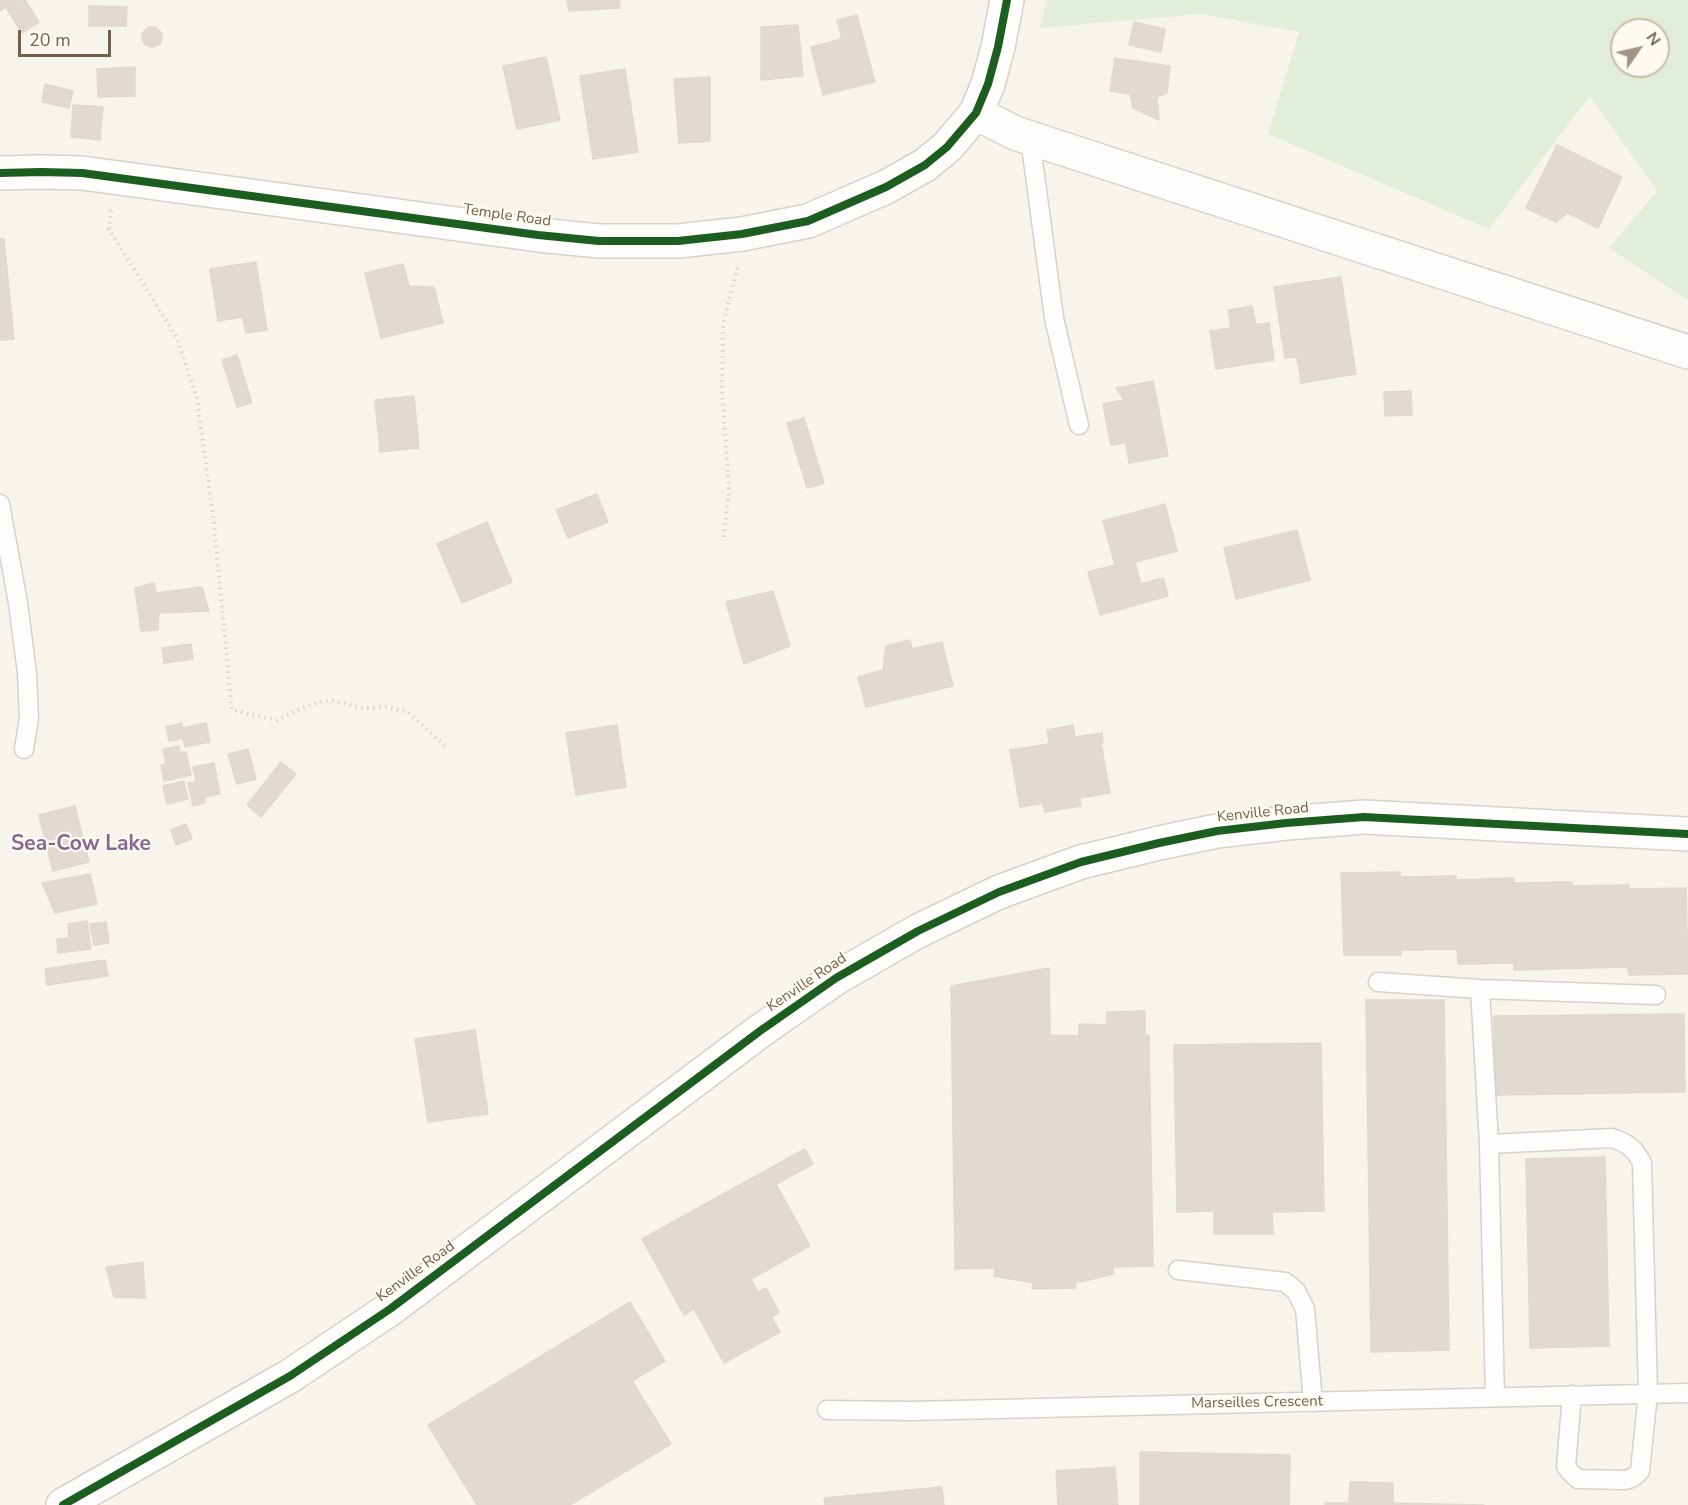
<!DOCTYPE html>
<html>
<head>
<meta charset="utf-8">
<style>
	body { margin:0 }
	#map { position:relative; width:1688px; height:1505px; overflow:hidden; background:#f7f4ec; font-family:"Nunito Sans",sans-serif }
	canvas { display:block }
	.north { position:absolute; left:1610px; top:18px; width:60px; height:60px; box-sizing:border-box; background:#fefaef; border:2px solid #c7bcae; border-radius:50%; rotate:56deg; font-size:16px; font-weight:700; line-height:24px; text-align:center; color:#75604d }
	.north::after { content:''; display:block; margin:auto; width:21px; height:27px; background:#a29485; clip-path:polygon(50% 0,100% 100%,50% 72%,0 100%) }
	.scale { position:absolute; left:18px; top:30px; width:93px; height:27px; box-sizing:border-box; border:3px solid #75604d; border-top:0; padding-left:8px; font-size:18px; line-height:21px; white-space:nowrap; color:#75604d; -webkit-text-stroke:4px #fefaef; paint-order:stroke }
</style>
</head>
<body>
<div id="map">
<canvas width="1688" height="1505"></canvas>
<div class="north">N</div>
<div class="scale">20 m</div>
</div>
<script>
const g = document.querySelector('canvas').getContext('2d');
g.lineJoin = 'round';
function paint(path, color) {
  g.fillStyle = color;
  g.fill(path, 'evenodd');
}
function stroke(path, color, width, dash) {
  g.strokeStyle = color;
  g.lineWidth = width;
  g.lineCap = dash ? 'butt' : 'round';
  g.setLineDash(dash || []);
  g.stroke(path);
}
function label(font, color, halo, rows, align = 'center') {
  g.font = font + ' "Nunito Sans",sans-serif';
  g.lineWidth = 4.5;
  g.setLineDash([]);
  g.textBaseline = 'middle';
  g.strokeStyle = halo;
  g.fillStyle = color;
  for (const [text, x, y, turn = 0] of rows) {
    g.save();
    g.translate(x, y);
    g.rotate((+turn || 0) * Math.PI / 180);
    g.textAlign = isNaN(turn) ? turn : align;
    if (halo) g.strokeText(text, 0, 0);
    g.fillText(text, 0, 0);
    g.restore();
  }
}
paint(new Path2D(`
	M 1047,0 L 1688,0 L 1688,300 L 1609,248 L 1657,191 L 1590,96 L 1489,229 L 1268,134 L 1299,32 L 1201,14 L 1040,28 ZM 1622,30 L 1658,30 L 1658,66 L 1622,66 Z`), '#e2eed8');
const building = new Path2D(`
	M 0,0 L 18,0 L 0,11 Z
	M 22,0 L 25,0 L 39,22 L 22,33 L 7,9 Z
	M 567,0 L 619,0 L 620,8 L 569,11 Z
	M 89,6 L 127,7 L 126,26 L 89,26 Z
	M 857,15 L 875,82 L 823,95 L 811,47 L 842,39 L 837,20 Z
	M 1134,22 L 1165,29 L 1161,52 L 1129,45 Z
	M 798,25 L 803,76 L 761,80 L 761,27 Z
	M142 37a10 10 0 1 1 20 0a10 10 0 1 1-20 0Z
	M 546,57 L 560,120 L 517,129 L 503,66 Z
	M 1115,58 L 1170,66 L 1167,93 L 1157,97 L 1159,120 L 1133,108 L 1130,94 L 1110,91 Z
	M 135,67 L 135,96 L 98,97 L 97,69 Z
	M 625,69 L 638,152 L 593,159 L 580,76 Z
	M 710,77 L 710,141 L 679,143 L 674,79 Z
	M 45,84 L 73,91 L 69,108 L 42,102 Z
	M 73,105 L 103,107 L 100,140 L 71,137 Z
	M 1557,145 L 1622,177 L 1598,228 L 1568,213 L 1556,222 L 1526,208 Z
	M 0,239 L 4,239 L 14,339 L 0,340 Z
	M 256,262 L 267,330 L 246,333 L 243,317 L 218,321 L 210,269 Z
	M 403,264 L 409,286 L 434,287 L 443,323 L 381,338 L 365,273 Z
	M 1341,277 L 1356,374 L 1301,383 L 1297,357 L 1285,358 L 1274,287 Z
	M 1252,306 L 1256,325 L 1269,323 L 1274,360 L 1216,369 L 1210,331 L 1231,328 L 1228,310 Z
	M 237,355 L 252,403 L 237,407 L 222,360 Z
	M 1153,381 L 1168,456 L 1129,463 L 1126,443 L 1111,445 L 1103,404 L 1124,400 L 1116,388 Z
	M 1411,391 L 1412,415 L 1385,416 L 1384,392 Z
	M 414,396 L 419,448 L 380,452 L 375,400 Z
	M 804,418 L 824,483 L 807,488 L 787,423 Z
	M 597,494 L 608,522 L 568,538 L 556,510 Z
	M 1165,504 L 1177,551 L 1135,562 L 1141,584 L 1163,578 L 1168,596 L 1100,615 L 1088,572 L 1115,565 L 1103,521 Z
	M 487,522 L 512,582 L 462,603 L 437,544 Z
	M 1297,530 L 1310,580 L 1236,599 L 1224,548 Z
	M 154,583 L 156,593 L 202,587 L 209,611 L 159,613 L 158,630 L 141,631 L 135,588 Z
	M 773,591 L 790,646 L 744,664 L 726,602 Z
	M 910,640 L 912,649 L 942,642 L 953,686 L 866,707 L 858,677 L 883,670 L 886,646 Z
	M 191,644 L 193,659 L 164,663 L 162,648 Z
	M 182,723 L 182,728 L 206,723 L 210,742 L 185,747 L 183,738 L 169,741 L 166,727 Z
	M 617,725 L 626,787 L 576,795 L 566,733 Z
	M 1073,725 L 1075,737 L 1102,733 L 1103,743 L 1101,744 L 1110,793 L 1080,798 L 1081,806 L 1045,812 L 1043,803 L 1020,807 L 1010,750 L 1049,744 L 1047,730 Z
	M 179,746 L 180,753 L 186,752 L 191,775 L 164,781 L 161,765 L 166,764 L 163,749 Z
	M 248,749 L 256,779 L 237,784 L 228,754 Z
	M 281,762 L 296,774 L 261,817 L 247,805 Z
	M 214,763 L 220,794 L 205,797 L 205,803 L 193,806 L 188,783 L 196,782 L 193,767 Z
	M 184,781 L 188,799 L 167,804 L 163,786 Z
	M 75,806 L 89,862 L 53,871 L 39,815 Z
	M 186,824 L 192,839 L 176,845 L 171,830 Z
	M 1400,872 L 1400,877 L 1456,876 L 1456,880 L 1513,878 L 1514,883 L 1572,882 L 1572,886 L 1629,885 L 1629,889 L 1686,888 L 1688,974 L 1629,975 L 1628,967 L 1514,970 L 1514,963 L 1458,964 L 1457,949 L 1401,950 L 1401,955 L 1344,955 L 1341,873 Z
	M 90,874 L 97,904 L 55,913 L 42,883 Z
	M 87,921 L 91,949 L 58,953 L 57,939 L 69,938 L 68,924 Z
	M 106,922 L 109,943 L 94,945 L 90,924 Z
	M 105,960 L 108,976 L 47,985 L 45,969 Z
	M 1049,968 L 1050,1035 L 1079,1036 L 1079,1024 L 1106,1025 L 1107,1012 L 1145,1011 L 1145,1036 L 1149,1035 L 1153,1266 L 1113,1267 L 1113,1274 L 1085,1281 L 1075,1282 L 1076,1288 L 1032,1289 L 1033,1283 L 994,1276 L 995,1268 L 955,1269 L 951,986 Z
	M 1366,1000 L 1444,1000 L 1449,1350 L 1371,1352 Z
	M 1684,1014 L 1685,1092 L 1495,1095 L 1494,1016 Z
	M 475,1030 L 488,1114 L 428,1122 L 415,1039 Z
	M 1321,1043 L 1324,1211 L 1272,1212 L 1273,1234 L 1214,1234 L 1214,1211 L 1177,1212 L 1174,1045 Z
	M 805,1149 L 813,1164 L 776,1184 L 810,1246 L 751,1279 L 758,1292 L 766,1288 L 779,1312 L 771,1317 L 780,1332 L 724,1363 L 694,1309 L 684,1315 L 642,1239 Z
	M 1605,1157 L 1609,1346 L 1530,1348 L 1526,1159 Z
	M 143,1262 L 145,1298 L 114,1297 L 106,1267 Z
	M 630,1302 L 665,1361 L 632,1381 L 671,1444 L 570,1505 L 477,1505 L 428,1425 Z
	M 1140,1452 L 1290,1455 L 1289,1505 L 1140,1505 Z
	M 1115,1467 L 1118,1505 L 1058,1505 L 1056,1471 Z
	M 1350,1482 L 1393,1483 L 1393,1503 L 1484,1505 L 1325,1505 L 1325,1503 L 1349,1503 Z
	M 942,1487 L 944,1505 L 825,1505 L 824,1498 Z`);
paint(building, '#e2dad1');
stroke(building, '#e0d8cf', 1.5);
const lane = new Path2D(`
	M 1030,138 L 1054,318 L 1079,425
	M 0,504 L 18,603 L 27,673 L 29,718 L 24,749
	M 1378,982 L 1480,989
	M 1489,1144 L 1480,989 L 1656,995
	M 1178,1270 L 1285,1282 L 1296,1291 L 1305,1309 L 1313,1402
	M 1495,1397 L 1489,1144 L 1612,1138 C 1628,1143 1635,1149 1642,1163 L 1648,1393 L 1640,1471 C 1636,1476 1632,1479 1625,1480 L 1578,1479 L 1570,1472 L 1566,1466 L 1572,1395
	M 827,1410 L 912,1411 L 1688,1393`);
const street = new Path2D(`
	M 976,113 L 1015,133 L 1030,138 L 1688,352
	M 0,173 L 41,172 L 82,173 L 538,235 L 599,241 L 678,241 L 742,234 L 808,221 L 886,187 L 925,165 L 947,147 L 976,113 L 988,84 L 998,47 L 1007,0
	M 63,1505 L 290,1376 L 390,1309 L 760,1031 L 836,978 L 918,931 L 999,892 L 1081,862 L 1159,843 L 1217,831 L 1286,823 L 1364,817 L 1688,834`);
stroke(lane, '#d6d1cb', 21);
stroke(street, '#d6d1cb', 36);
stroke(new Path2D(`
	M 111,210 L 109,229 L 177,338 L 197,399 L 213,515 L 232,710 L 277,720 L 306,706 L 330,700 L 362,708 L 386,707 L 408,712 L 446,747
	M 724,537 L 729,488 L 722,390 L 723,325 L 738,265`), '#dad4cf', 4, [1.5, 4.5]);
stroke(lane, '#fefdfc', 18);
stroke(street, '#fefdfc', 33);
stroke(new Path2D(`
	M 0,173 L 41,172 L 82,173 L 538,235 L 599,241 L 678,241 L 742,234 L 808,221 L 886,187 L 925,165 L 947,147 L 976,113 L 988,84 L 998,47 L 1007,0
	M 63,1505 L 290,1376 L 390,1309 L 760,1031 L 836,978 L 918,931 L 999,892 L 1081,862 L 1159,843 L 1217,831 L 1286,823 L 1364,817 L 1688,834`), '#1b5e20', 8);
label('15px', '#75604d', '#fefaef', [
	["Temple Road",507,216,8],
	["Kenville Road",1263,813,-6],
	["Kenville Road",807,983,-34],
	["Kenville Road",416,1272,-36],
	["Marseilles Crescent",1257,1403,-1]
]);
label('bold 21px', '#876690', '#fefaef', [
	["Sea-Cow Lake",81,845]
]);
</script>
</body>
</html>
